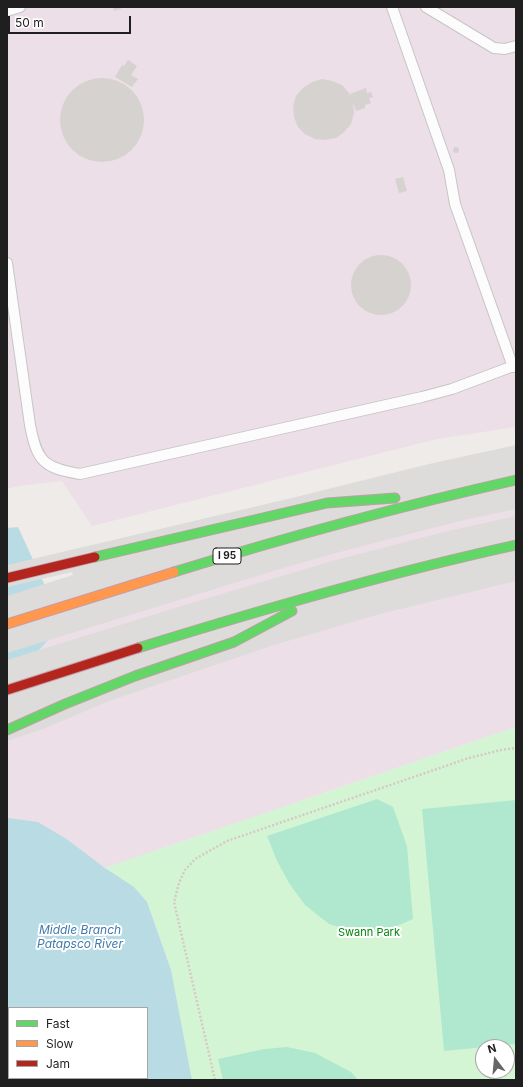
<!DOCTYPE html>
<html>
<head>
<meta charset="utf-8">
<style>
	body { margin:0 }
	#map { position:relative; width:523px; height:1087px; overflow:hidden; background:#eeebe8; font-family:Inter,sans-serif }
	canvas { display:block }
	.frame { position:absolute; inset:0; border:8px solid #1f1f1f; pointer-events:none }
	.legend { position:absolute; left:8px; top:1007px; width:140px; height:72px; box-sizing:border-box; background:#fff; border:1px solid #a5a5a5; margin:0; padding:5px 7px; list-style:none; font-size:12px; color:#1f1f1f }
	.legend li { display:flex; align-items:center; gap:8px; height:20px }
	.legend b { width:20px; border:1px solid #a5a5a5 }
	.north { position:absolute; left:475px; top:1039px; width:40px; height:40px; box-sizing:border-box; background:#fff; border:1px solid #a5a5a5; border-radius:50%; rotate:344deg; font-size:11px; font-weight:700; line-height:16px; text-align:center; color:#1f1f1f }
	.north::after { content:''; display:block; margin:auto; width:14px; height:18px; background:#676665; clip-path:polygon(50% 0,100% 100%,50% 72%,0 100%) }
	.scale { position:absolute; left:8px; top:16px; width:123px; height:18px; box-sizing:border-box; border:2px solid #1f1f1f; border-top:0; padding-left:5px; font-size:12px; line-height:14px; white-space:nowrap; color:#1f1f1f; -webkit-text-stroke:3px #fff; paint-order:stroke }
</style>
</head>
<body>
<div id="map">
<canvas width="523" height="1087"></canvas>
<div class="frame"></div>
<ul class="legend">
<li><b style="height:5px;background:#63d668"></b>Fast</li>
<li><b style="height:5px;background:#ff974d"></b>Slow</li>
<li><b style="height:5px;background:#b3261e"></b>Jam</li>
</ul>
<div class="north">N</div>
<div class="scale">50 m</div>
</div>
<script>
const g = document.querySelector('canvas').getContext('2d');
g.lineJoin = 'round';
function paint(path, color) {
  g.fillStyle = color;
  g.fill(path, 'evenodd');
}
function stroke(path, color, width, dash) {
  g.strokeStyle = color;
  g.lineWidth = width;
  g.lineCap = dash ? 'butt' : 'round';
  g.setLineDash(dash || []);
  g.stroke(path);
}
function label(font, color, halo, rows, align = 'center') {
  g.font = font + ' Inter,sans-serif';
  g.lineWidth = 4;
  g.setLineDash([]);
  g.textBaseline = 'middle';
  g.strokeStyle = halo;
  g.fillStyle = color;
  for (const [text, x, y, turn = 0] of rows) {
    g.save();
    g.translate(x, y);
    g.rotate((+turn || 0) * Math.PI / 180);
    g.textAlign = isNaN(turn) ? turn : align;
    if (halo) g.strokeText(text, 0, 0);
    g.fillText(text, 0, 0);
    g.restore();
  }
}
paint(new Path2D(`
	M 7,7 L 516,7 L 516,427 L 437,439 L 92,526 L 62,481 L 18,486 L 7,489 Z
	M 516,454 L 516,727 L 105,868 L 68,840 L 7,816 L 7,685 L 50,638 Z`), '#ecdfe7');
paint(new Path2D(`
	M 516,727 L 516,1080 L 192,1080 L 171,970 L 147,902 L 105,868 ZM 483,1047 L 507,1047 L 507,1071 L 483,1071 Z`), '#d4f5d4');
paint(new Path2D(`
	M 377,799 L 393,807 L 407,846 L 413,919 L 388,930 L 360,933 L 329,924 L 305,905 L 289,883 L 277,861 L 267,836 Z
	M 516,800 L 516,1044 L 444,1051 L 422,809 Z
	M 287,1047 L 315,1053 L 351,1072 L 358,1080 L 223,1080 L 218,1059 L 264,1049 Z`), '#b0e8cf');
paint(new Path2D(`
	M 18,527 L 47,590 L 50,638 L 7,685 L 7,528 Z
	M 7,816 L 9,818 L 38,822 L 68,840 L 105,868 L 134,887 L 147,902 L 171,970 L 192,1080 L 7,1080 ZM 9,1008 L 147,1008 L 147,1078 L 9,1078 Z`), '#b9dbe3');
paint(new Path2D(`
	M 516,445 L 516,509 L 460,521 L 347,550 L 280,569 L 7,653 L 7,596 L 73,575 L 72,572 L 7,587 L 7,565 L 296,497 L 429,464 Z
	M 516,516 L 516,581 L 380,614 L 274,645 L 109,701 L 43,729 L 7,741 L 7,660 L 188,604 L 332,561 L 444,532 Z`), '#dddcdb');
paint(new Path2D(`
	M 113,7 L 120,7 L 121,9 L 114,11 Z
	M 128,60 L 137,66 L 131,75 L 138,79 L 132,87 L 115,77 L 122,65 L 124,66 Z
	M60 120a42 42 0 1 1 84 0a42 42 0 1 1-84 0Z
	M 322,79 L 332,81 L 342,85 L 349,93 L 352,100 L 350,94 L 366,88 L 367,93 L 371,92 L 373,97 L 369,98 L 371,103 L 365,105 L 365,108 L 356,111 L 353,102 L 354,113 L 351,124 L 344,132 L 336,138 L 325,140 L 315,139 L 305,134 L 298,127 L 294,117 L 293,106 L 296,96 L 303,88 L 312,82 Z
	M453 150a3 3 0 1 1 6 0a3 3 0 1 1-6 0Z
	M 403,177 L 407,191 L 399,193 L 395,179 Z
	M351 285a30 30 0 1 1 60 0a30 30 0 1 1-60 0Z`), '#d5d2cf');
const lane = new Path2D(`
	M 392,7 L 449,170 L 455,204 L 513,367
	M 426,7 L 494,48 L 505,49 L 516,46
	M 7,11 L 20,7
	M 7,263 L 30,425 C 37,461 43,468 80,474 L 422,397 L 452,389 L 516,365`);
const fast = new Path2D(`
	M 95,557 L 327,503 L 395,498
	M 174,572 C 287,537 401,506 516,480
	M 138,648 C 263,609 388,573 516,545
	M 7,730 L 65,704 L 135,676 L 234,642 L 292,611`);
const slow = new Path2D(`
	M 7,624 L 174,572`);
const jam = new Path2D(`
	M 7,578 L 95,557
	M 7,690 L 138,648`);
stroke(lane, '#c6c5c4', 12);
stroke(fast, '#c59da9', 11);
stroke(slow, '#c59da9', 11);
stroke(jam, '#c59da9', 11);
stroke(new Path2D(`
	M 215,1080 L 174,902 L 179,883 L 185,870 L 195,859 L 227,841 L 469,758 L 501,750 L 516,748`), '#d7c8c6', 2.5, [2, 2]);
stroke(lane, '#fcfcfc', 10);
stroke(fast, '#63d668', 9);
stroke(slow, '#ff974d', 9);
stroke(jam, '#b3261e', 9);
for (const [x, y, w] of [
	[227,556,28]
]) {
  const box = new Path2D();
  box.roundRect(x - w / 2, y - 8, w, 16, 3);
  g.fillStyle = '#fff';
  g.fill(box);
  stroke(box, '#1f1f1f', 1);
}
label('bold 10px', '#1f1f1f', null, [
	["I 95",227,556]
]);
label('11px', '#04860d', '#fff', [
	["Swann Park",369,933]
]);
label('italic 12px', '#427aae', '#fff', [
	["Middle Branch",80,930],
	["Patapsco River",80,944]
]);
</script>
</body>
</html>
